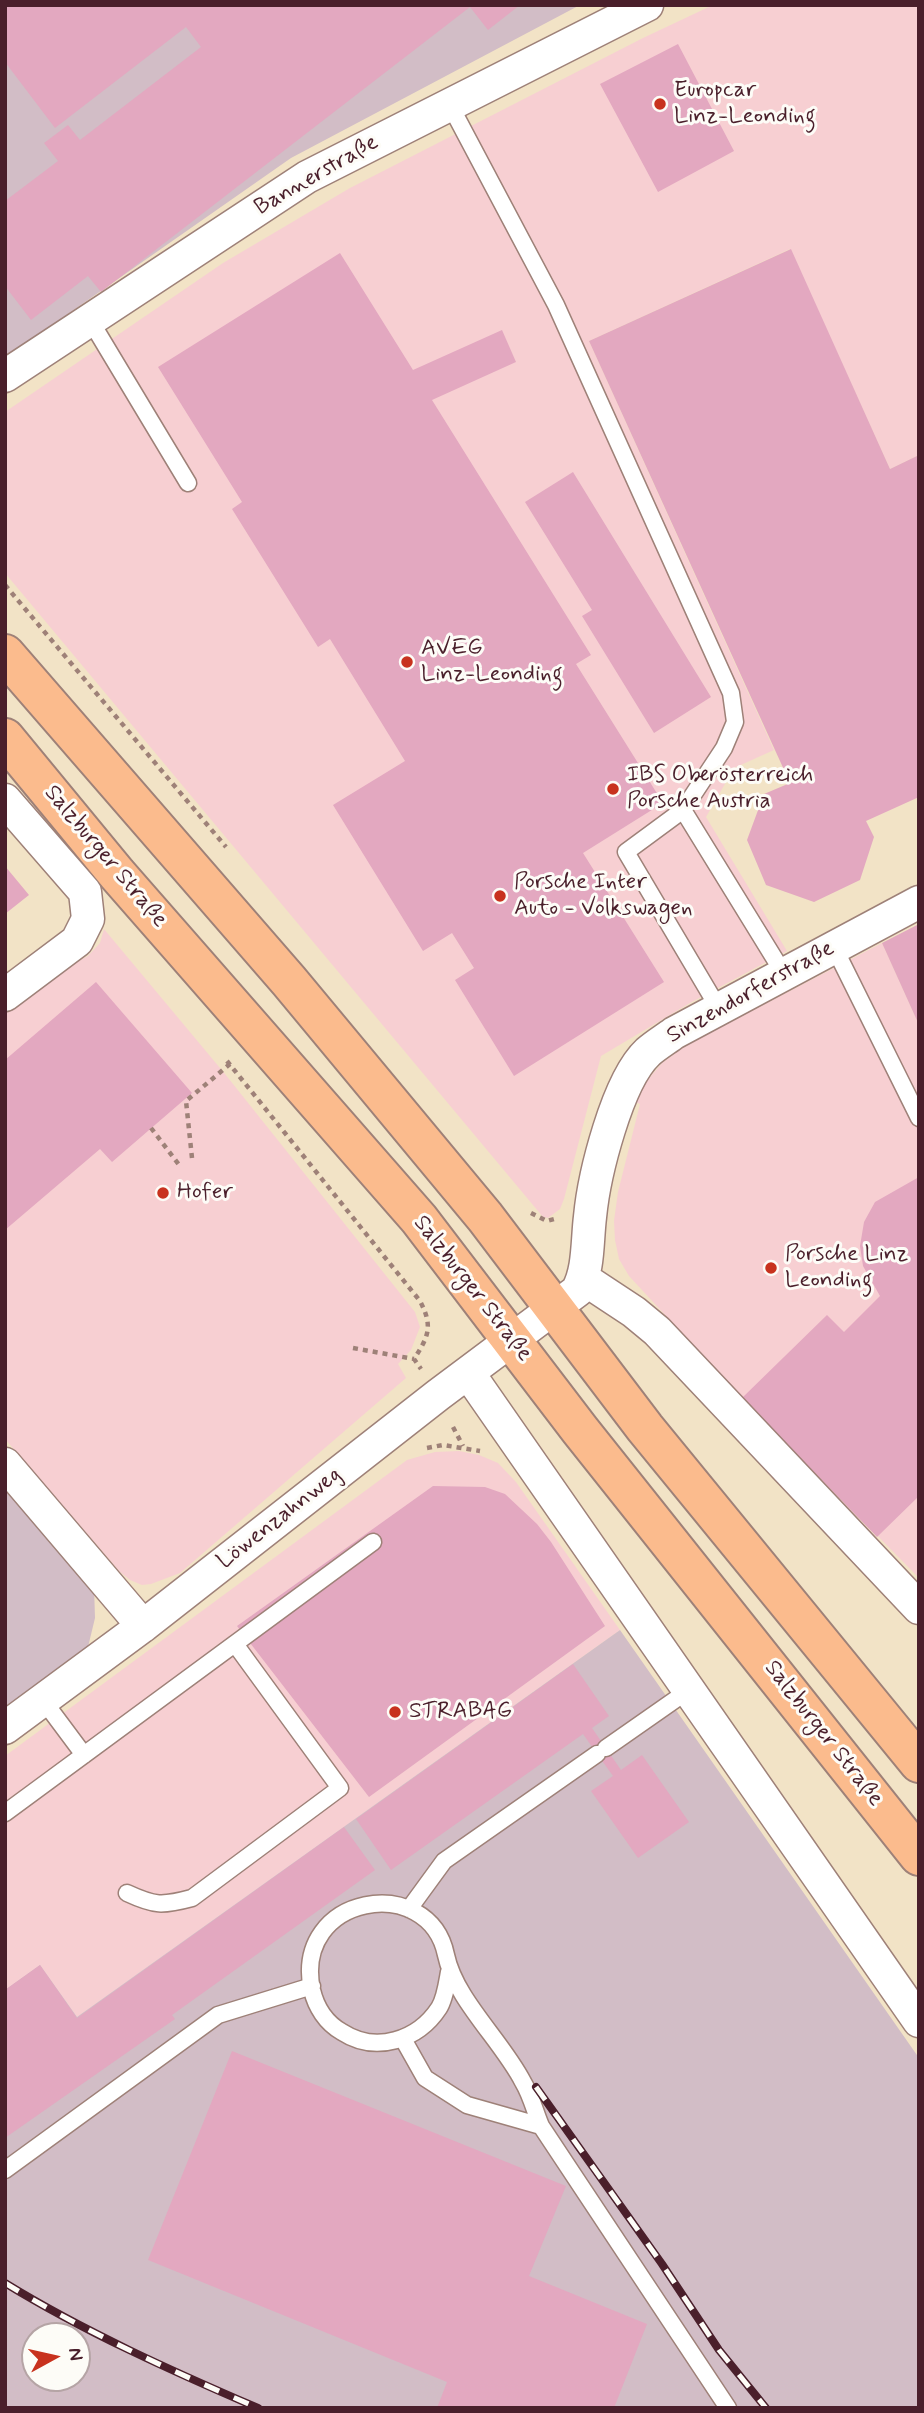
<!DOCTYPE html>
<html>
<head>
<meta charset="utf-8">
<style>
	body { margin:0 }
	#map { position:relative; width:924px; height:2413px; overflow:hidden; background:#f2e3c6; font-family:Mynerve,sans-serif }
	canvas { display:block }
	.frame { position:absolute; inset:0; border:7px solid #4a1f2b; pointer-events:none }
	.north { position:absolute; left:21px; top:2322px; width:70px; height:70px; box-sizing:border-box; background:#fdfcf7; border:2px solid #b5a4a5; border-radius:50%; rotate:82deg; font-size:19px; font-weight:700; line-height:28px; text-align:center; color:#4a1f2b }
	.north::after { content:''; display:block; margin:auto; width:24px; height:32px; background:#c8321e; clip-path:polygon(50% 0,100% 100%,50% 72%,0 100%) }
</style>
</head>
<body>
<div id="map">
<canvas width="924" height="2413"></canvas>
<div class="frame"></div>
<div class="north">N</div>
</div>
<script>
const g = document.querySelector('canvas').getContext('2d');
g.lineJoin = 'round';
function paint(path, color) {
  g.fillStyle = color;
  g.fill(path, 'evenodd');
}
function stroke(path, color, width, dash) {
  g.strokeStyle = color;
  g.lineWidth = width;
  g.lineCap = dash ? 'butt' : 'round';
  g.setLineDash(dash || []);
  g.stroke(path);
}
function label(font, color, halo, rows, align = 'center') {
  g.font = font + ' Mynerve,sans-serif';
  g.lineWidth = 6;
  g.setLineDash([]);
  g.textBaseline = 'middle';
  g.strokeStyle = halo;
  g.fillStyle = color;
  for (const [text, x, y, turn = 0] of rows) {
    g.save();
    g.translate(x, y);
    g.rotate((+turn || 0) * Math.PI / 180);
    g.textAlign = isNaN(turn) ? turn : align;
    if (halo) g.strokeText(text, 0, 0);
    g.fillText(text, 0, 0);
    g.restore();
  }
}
paint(new Path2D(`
	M 713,5 L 919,5 L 919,455 L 890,469 L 790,249 L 589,341 L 774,750 L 734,768 L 706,817 L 787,951 L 690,1003 L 601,1056 L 564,1199 L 560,1209 L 548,1218 L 543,1217 L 5,573 L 5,412 L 223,263 L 350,188 L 643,38 Z
	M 104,929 L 225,1074 L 415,1312 L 420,1327 L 411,1350 L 398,1364 L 406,1378 L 180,1573 L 151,1584 L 142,1585 L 130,1580 L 120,1572 L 5,1439 L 5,1009 L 62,970 L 88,956 L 100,943 Z
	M 882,943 L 919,1025 L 919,1578 L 742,1398 L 629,1276 L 619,1259 L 615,1240 L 614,1221 L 618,1192 L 640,1104 L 635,1102 L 645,1083 L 662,1063 L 688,1044 Z
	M 459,1451 L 479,1455 L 498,1463 L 516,1482 L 620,1630 L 77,2018 L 5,1990 L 5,1756 L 407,1460 L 435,1452 Z`), '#f7cfd2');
paint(new Path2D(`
	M 5,5 L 580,5 L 291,158 L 5,358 Z
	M 5,1482 L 94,1586 L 95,1618 L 88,1647 L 71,1663 L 5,1709 Z
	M 620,1630 L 919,2058 L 919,2408 L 5,2408 L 5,1990 L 40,1965 L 77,2017 ZM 35,2336 L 77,2336 L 77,2378 L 35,2378 Z`), '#d2bdc6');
paint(new Path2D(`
	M 5,5 L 520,5 L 488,30 L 470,7 L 101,292 L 88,276 L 31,320 L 5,286 L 5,201 L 58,161 L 44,143 L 68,125 L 80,140 L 201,47 L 186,27 L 55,128 L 5,62 Z
	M 678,44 L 734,151 L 658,192 L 600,84 Z
	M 791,249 L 890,469 L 919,455 L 919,797 L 866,821 L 874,837 L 860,880 L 814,902 L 766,885 L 747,840 L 764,794 L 790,783 L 589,341 Z
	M 340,253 L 413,370 L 502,330 L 516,362 L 432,400 L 591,655 L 576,664 L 663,803 L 583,853 L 664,982 L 514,1076 L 455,980 L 474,968 L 452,933 L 423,951 L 333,805 L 405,761 L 330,639 L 318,647 L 232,509 L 242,502 L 158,367 Z
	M 573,472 L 711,697 L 654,733 L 582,616 L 592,610 L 525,502 Z
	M 5,866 L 29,895 L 5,914 Z
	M 919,924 L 919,1025 L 882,943 Z
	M 96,982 L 192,1093 L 112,1162 L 100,1149 L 5,1230 L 5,1060 Z
	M 919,1177 L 919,1496 L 877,1537 L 742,1398 L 827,1315 L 844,1332 L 880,1296 L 863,1266 L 860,1246 L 864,1222 L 875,1202 Z
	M 433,1486 L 485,1487 L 505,1494 L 537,1524 L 551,1542 L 605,1626 L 369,1797 L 237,1626 Z
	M 573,1664 L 609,1716 L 592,1728 L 621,1770 L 642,1755 L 689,1822 L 638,1858 L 591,1791 L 613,1776 L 583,1734 L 391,1870 L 356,1819 Z
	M 344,1827 L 375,1870 L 172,2015 L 175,2019 L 5,2138 L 5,1990 L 40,1965 L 77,2018 Z
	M 232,2051 L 566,2186 L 529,2276 L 647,2324 L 614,2408 L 437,2408 L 447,2382 L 148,2260 Z`), '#e3a8c0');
const service = new Path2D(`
	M 450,105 L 556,305 L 731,693 L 735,722 L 724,748 L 683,810 L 626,852 L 719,1009
	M 90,320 L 188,483
	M 683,810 L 784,974
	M 834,947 L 919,1118
	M 43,1700 L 84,1755
	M 606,1748 L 689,1690
	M 5,1813 L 373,1542
	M 127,1893 C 155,1906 162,1906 192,1898 L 340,1788 L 235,1644
	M 409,1909 L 444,1861 L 597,1754
	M 449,1972 C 447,1983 445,1999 439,2008 C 418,2040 376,2054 342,2032 C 326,2023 316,2007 312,1990 C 292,1894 429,1872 446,1955 C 455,1999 502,2041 523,2082 C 531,2095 535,2112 541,2126 L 728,2408
	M 403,2039 L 425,2078 L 467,2105 L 541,2126
	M 5,2170 L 218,2015 L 312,1986`);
const minor = new Path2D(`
	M 5,376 L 307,177 L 647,5
	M 5,800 L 85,892 L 88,919 L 77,941 L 5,995
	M 584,1279 L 634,1312 L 657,1331 L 919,1608
	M 469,1374 L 919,2021
	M 5,1464 L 143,1626
	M 5,1728 L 143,1626 L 438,1395 L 577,1291 C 589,1270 587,1241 590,1217 C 594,1175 617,1081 648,1052 C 656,1045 666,1039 674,1033 L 919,902`);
const primary = new Path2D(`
	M 5,654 L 289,981 L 485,1217 L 645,1428 L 919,1763
	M 5,738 L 117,874 L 419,1219 L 580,1430 L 919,1856`);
stroke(service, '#9e8178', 19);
stroke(minor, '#9e8178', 35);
stroke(primary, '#9e8178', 42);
stroke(new Path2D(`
	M 5,585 L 226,847
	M 227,1061 L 420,1301 C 433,1326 429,1336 414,1359 L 421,1369
	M 151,1128 L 180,1166
	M 192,1158 L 186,1101 L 230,1064
	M 531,1213 L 547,1221 L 558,1218
	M 353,1348 L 414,1359
	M 453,1427 L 463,1446
	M 427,1448 L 443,1445 L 480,1451`), '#9e8178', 4.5, [5, 5]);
stroke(service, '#fff', 16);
stroke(minor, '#fff', 32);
stroke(primary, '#fbbb8d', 38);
const rail = new Path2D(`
	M 536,2087 L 662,2264 L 719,2350 L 766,2408
	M 5,2283 C 85,2332 172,2371 258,2408`);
stroke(rail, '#4a1f2b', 8);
stroke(rail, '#fdfcf7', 5, [16]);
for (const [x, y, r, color] of [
	[660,104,7,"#c8321e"],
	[407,662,7,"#c8321e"],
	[613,789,7,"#c8321e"],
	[500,896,7,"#c8321e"],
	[163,1193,7,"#c8321e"],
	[771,1268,7,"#c8321e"],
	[395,1712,7,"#c8321e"]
]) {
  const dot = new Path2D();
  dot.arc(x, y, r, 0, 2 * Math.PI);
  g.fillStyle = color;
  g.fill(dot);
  stroke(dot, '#fdfcf7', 2.5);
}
label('23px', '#4a1f2b', '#fdfcf7', [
	["Europcar",674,91],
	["Linz-Leonding",674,117],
	["AVEG",421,649],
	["Linz-Leonding",421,675],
	["IBS Oberösterreich",627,776],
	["Porsche Austria",627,802],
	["Porsche Inter",514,883],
	["Auto - Volkswagen",514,909],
	["Hofer",177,1193],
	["Porsche Linz",785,1255],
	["Leonding",785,1281],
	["STRABAG",409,1712]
], 'left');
label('23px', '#4a1f2b', '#fdfcf7', [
	["Bannerstraße",317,176,-30],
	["Salzburger Straße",105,857,50],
	["Sinzendorferstraße",751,993,-29],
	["Salzburger Straße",472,1289,52],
	["Löwenzahnweg",280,1519,-38],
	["Salzburger Straße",823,1734,52]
]);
</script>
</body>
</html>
